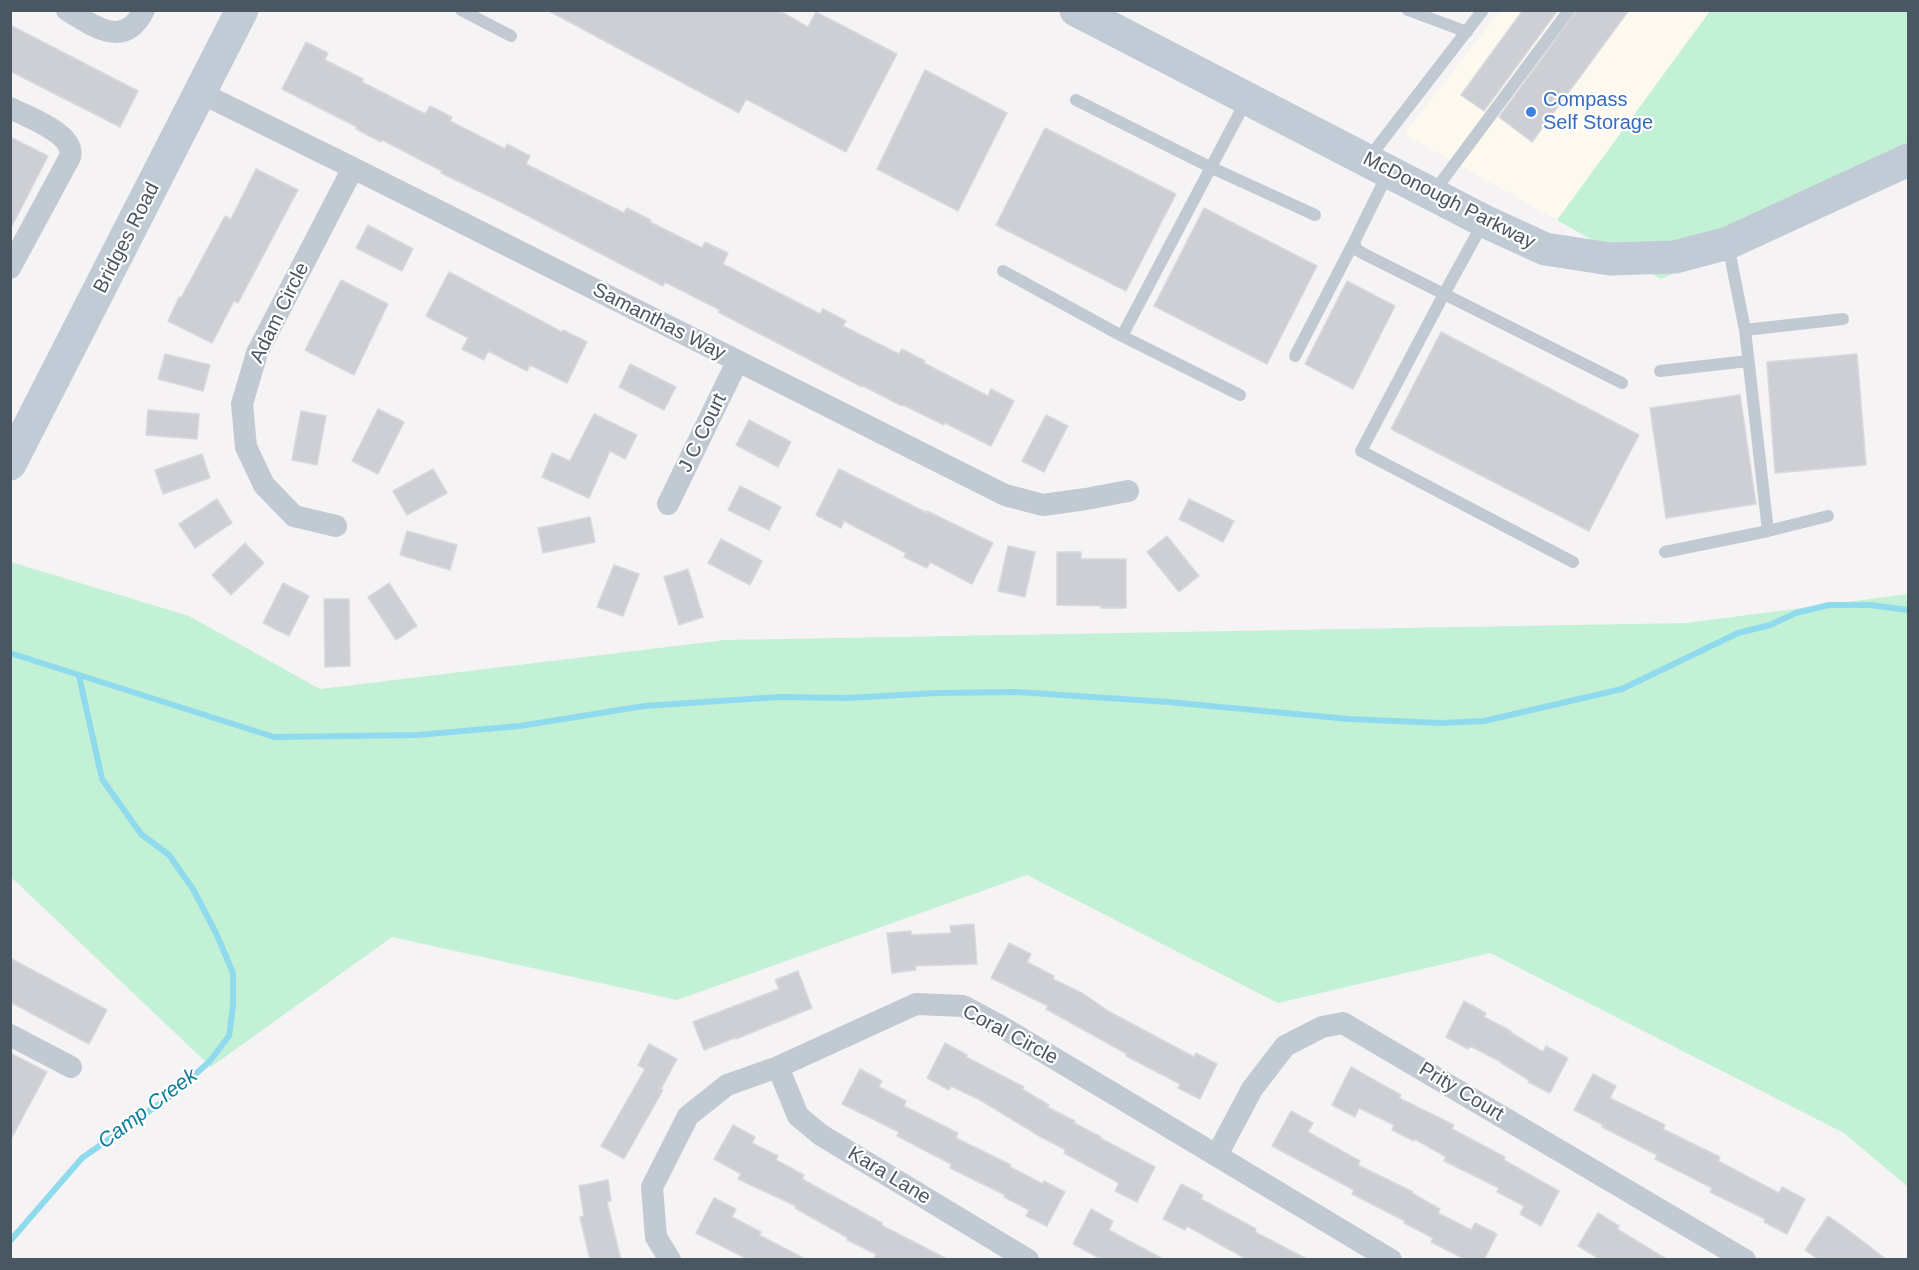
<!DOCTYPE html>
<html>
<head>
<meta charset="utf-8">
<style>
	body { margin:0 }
	#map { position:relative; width:1919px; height:1270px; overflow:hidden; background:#f5f3f3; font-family:Arial,sans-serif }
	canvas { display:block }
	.frame { position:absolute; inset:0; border:12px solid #4a5661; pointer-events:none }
</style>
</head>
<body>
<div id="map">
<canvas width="1919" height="1270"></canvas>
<div class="frame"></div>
</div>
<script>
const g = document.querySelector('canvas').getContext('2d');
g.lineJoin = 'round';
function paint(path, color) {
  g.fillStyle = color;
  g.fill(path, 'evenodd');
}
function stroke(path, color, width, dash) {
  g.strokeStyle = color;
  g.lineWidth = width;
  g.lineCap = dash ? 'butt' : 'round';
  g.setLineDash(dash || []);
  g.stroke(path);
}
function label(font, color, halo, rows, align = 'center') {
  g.font = font + ' Arial,sans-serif';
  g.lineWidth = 4.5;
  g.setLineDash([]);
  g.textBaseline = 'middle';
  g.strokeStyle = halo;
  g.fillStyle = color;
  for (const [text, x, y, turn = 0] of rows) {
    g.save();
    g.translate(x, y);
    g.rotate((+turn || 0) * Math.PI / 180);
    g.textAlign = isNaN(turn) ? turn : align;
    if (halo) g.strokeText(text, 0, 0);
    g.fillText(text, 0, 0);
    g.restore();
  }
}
paint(new Path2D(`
	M 1500,11 L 1710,11 L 1557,220 L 1404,134 Z`), '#fdf9ef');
paint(new Path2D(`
	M 1710,11 L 1908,11 L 1908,166 L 1661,279 L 1557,220 Z
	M 11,562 L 189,616 L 320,689 L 725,640 L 1687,623 L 1908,594 L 1908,1187 L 1844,1133 L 1490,953 L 1278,1003 L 1027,875 L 677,1000 L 392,937 L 211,1067 L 11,877 Z`), '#c3f1d5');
stroke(new Path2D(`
	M 10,653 L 274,737 L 417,735 L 520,726 L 644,706 L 779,697 L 847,698 L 937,693 L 1017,692 L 1168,702 L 1349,719 L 1441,723 L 1484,721 L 1622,689 L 1738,633 L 1770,625 L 1796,613 L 1829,605 L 1870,605 L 1908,610
	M 10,1241 L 82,1158 L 172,1095 L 209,1062 L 229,1036 L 233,1006 L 233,973 L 216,933 L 193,889 L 169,855 L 141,834 L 102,779 L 79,676`), '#90daee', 6);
const building = new Path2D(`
	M 547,10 L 778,10 L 808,27 L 816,12 L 897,54 L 846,152 L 746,99 L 739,113 Z
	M 1523,10 L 1558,10 L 1484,111 L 1461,95 Z
	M 1577,10 L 1629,10 L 1532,142 L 1499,117 Z
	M 10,25 L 138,91 L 120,127 L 10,71 Z
	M 306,42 L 328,53 L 325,60 L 363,79 L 362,82 L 425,114 L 430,106 L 452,117 L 450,121 L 505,149 L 507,144 L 530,156 L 526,164 L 624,213 L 627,208 L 651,220 L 650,222 L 702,248 L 705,242 L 728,253 L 723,264 L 820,314 L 823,309 L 846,321 L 843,326 L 899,354 L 902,349 L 925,361 L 924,363 L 988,396 L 991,389 L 1014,401 L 991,446 L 945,423 L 944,425 L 903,405 L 902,406 L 863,386 L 862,387 L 718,312 L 720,310 L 665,282 L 663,286 L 505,204 L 441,173 L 442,171 L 382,140 L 381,142 L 356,129 L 357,127 L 282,89 Z
	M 925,70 L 1007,113 L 958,211 L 877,169 Z
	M 1045,128 L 1176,194 L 1126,291 L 996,225 Z
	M 10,137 L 48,156 L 10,230 Z
	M 256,169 L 298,190 L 238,303 L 234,301 L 212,343 L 168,321 L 179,297 L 181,298 L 225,216 L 231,219 Z
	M 1204,208 L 1317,266 L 1267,364 L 1154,306 Z
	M 368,225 L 413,249 L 402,271 L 356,248 Z
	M 449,272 L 562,332 L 563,330 L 587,342 L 567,383 L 530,365 L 527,371 L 488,351 L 484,360 L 462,349 L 468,338 L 426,316 Z
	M 341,280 L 388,304 L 354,375 L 305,350 Z
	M 1347,281 L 1395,306 L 1353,389 L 1305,364 Z
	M 1441,332 L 1639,435 L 1589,531 L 1391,429 Z
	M 165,354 L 210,365 L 203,391 L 158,379 Z
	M 1857,354 L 1866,465 L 1775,473 L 1767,362 Z
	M 630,364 L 676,387 L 664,410 L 619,387 Z
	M 1740,395 L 1756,504 L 1666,518 L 1650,408 Z
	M 378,409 L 404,422 L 378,474 L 352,461 Z
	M 148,410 L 199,414 L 197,439 L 146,435 Z
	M 301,411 L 326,416 L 317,465 L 292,460 Z
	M 594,414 L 637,435 L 625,459 L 610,451 L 589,498 L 542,477 L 552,453 L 570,461 Z
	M 1046,415 L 1068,426 L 1044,472 L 1022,461 Z
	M 749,420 L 791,442 L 778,467 L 736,445 Z
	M 202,454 L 210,478 L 163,494 L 155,470 Z
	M 433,469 L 447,493 L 407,515 L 393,491 Z
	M 839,469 L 927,513 L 927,511 L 993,543 L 972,584 L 930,562 L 927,568 L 904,557 L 906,553 L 844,521 L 841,528 L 816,515 Z
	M 740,486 L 781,507 L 769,530 L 728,510 Z
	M 217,499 L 232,523 L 195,548 L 179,524 Z
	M 1189,499 L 1234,521 L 1223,542 L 1179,519 Z
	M 590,517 L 595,542 L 543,553 L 538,528 Z
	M 407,531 L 457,545 L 450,570 L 400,555 Z
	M 1167,536 L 1199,576 L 1179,592 L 1147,552 Z
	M 721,539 L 762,561 L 750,585 L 708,563 Z
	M 245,543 L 264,563 L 231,595 L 212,575 Z
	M 1008,546 L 1035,552 L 1025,597 L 998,591 Z
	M 1057,552 L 1081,552 L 1081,559 L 1126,559 L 1126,608 L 1101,608 L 1101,606 L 1057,605 Z
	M 614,565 L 639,574 L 623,616 L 597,607 Z
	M 688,569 L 703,617 L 679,625 L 664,577 Z
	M 283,583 L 309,596 L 289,636 L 263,623 Z
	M 389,583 L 417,626 L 396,640 L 368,597 Z
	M 324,599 L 349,599 L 350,666 L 325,667 Z
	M 974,924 L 977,964 L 915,966 L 916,970 L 892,973 L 887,933 L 911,931 L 911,935 L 951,933 L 950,926 Z
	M 1009,943 L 1031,954 L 1027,962 L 1054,976 L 1053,979 L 1082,993 L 1108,1011 L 1194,1057 L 1196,1053 L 1217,1064 L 1200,1099 L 1178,1088 L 1180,1084 L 1126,1056 L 1127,1054 L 1046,1009 L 1048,1006 L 991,978 Z
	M 10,958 L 107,1010 L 89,1044 L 10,1002 Z
	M 798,971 L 812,1008 L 736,1039 L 735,1038 L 704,1050 L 693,1022 L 779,989 L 775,980 Z
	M 1464,1001 L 1486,1013 L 1484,1017 L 1511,1031 L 1510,1032 L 1543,1052 L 1546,1046 L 1568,1058 L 1550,1093 L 1528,1082 L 1529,1080 L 1501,1063 L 1501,1062 L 1470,1046 L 1468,1049 L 1446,1037 Z
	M 945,1043 L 967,1055 L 966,1057 L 1024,1087 L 1022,1089 L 1049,1105 L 1047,1107 L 1075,1121 L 1074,1123 L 1101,1137 L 1100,1138 L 1155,1167 L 1137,1202 L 1115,1191 L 1119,1183 L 1064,1153 L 1066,1150 L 1041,1137 L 980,1100 L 951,1086 L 949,1090 L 927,1078 Z
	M 649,1044 L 677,1059 L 661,1089 L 663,1090 L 624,1159 L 601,1146 L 645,1069 L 638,1065 Z
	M 10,1053 L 47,1072 L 10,1141 Z
	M 1351,1067 L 1401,1095 L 1399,1098 L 1454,1125 L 1452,1129 L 1505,1157 L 1504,1160 L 1559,1191 L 1541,1226 L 1520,1214 L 1524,1206 L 1497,1192 L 1499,1188 L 1444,1161 L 1446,1157 L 1415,1139 L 1414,1141 L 1392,1130 L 1394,1125 L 1359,1108 L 1355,1117 L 1332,1105 Z
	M 860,1069 L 882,1081 L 879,1087 L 906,1101 L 904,1106 L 958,1133 L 956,1138 L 1011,1165 L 1010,1167 L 1043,1184 L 1044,1181 L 1065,1192 L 1047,1226 L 1026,1216 L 1029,1210 L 1004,1197 L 1005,1195 L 950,1168 L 951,1164 L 897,1136 L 899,1132 L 842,1104 Z
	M 1593,1074 L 1616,1086 L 1610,1098 L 1665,1125 L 1663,1129 L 1720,1157 L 1718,1161 L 1779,1193 L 1782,1187 L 1805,1199 L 1787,1234 L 1764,1222 L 1765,1219 L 1710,1192 L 1712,1188 L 1655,1159 L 1657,1155 L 1602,1127 L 1603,1125 L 1574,1110 Z
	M 1291,1111 L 1313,1123 L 1308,1132 L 1360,1161 L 1358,1165 L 1413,1192 L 1412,1193 L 1440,1209 L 1438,1213 L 1471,1230 L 1475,1223 L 1497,1234 L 1484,1260 L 1466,1260 L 1431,1242 L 1433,1238 L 1404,1223 L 1405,1221 L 1352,1194 L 1354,1190 L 1272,1146 Z
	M 733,1125 L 755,1137 L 752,1143 L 778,1156 L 776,1160 L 804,1175 L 802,1179 L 882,1223 L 881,1225 L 949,1260 L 873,1260 L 876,1254 L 847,1240 L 848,1238 L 795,1208 L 796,1206 L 738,1179 L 741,1174 L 714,1159 Z
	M 608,1180 L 611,1201 L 607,1202 L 621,1260 L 590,1260 L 580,1217 L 584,1216 L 579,1186 Z
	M 1181,1184 L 1203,1195 L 1201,1199 L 1256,1229 L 1255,1232 L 1309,1260 L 1248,1260 L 1187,1226 L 1185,1230 L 1163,1219 Z
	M 714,1198 L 736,1209 L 732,1217 L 761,1232 L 759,1235 L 807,1260 L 749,1260 L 696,1233 Z
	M 1091,1209 L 1113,1221 L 1109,1230 L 1165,1260 L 1103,1260 L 1073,1244 Z
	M 1598,1213 L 1619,1226 L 1617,1229 L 1668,1260 L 1601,1260 L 1578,1246 Z
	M 1828,1216 L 1848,1230 L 1887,1260 L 1819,1260 L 1805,1250 Z`);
paint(building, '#cdcfd5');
stroke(building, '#d7d9de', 1.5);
stroke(new Path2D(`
	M 461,10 L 511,36
	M 1408,10 L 1467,32
	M 1076,100 L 1210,167 L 1315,215
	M 1368,159 L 1483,10
	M 1388,173 L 1354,242 L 1357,250 L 1366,255 L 1444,294 L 1483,223
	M 1433,193 L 1569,10
	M 1003,271 L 1122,336 L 1247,99
	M 1745,330 L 1843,319
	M 1122,336 L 1240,395
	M 1295,356 L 1354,242
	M 1660,371 L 1748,361
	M 1768,531 L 1828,516
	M 1665,552 L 1768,531 L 1745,330 L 1728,245
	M 1573,562 L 1361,451 L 1444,294 L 1622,383`), '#c1cad2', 12);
stroke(new Path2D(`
	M 67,10 C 94,26 124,50 144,10
	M 201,93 L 353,168 L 1005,495 L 1043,505 L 1086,499 L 1128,491
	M 10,108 C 28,117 76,134 70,157 L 10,268
	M 668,504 L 737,362
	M 336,526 L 294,516 L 264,485 L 246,447 L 242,404 L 257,353 L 353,168
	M 10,1035 L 71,1067
	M 778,1067 L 798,1116 L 821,1135 L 1028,1260
	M 1217,1155 L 1252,1089 L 1285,1046 L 1322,1027 L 1343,1023 L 1745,1260
	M 670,1260 L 656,1237 L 652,1187 L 688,1116 L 727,1085 L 778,1067 L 916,1004 L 963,1006 L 1002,1027 L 1391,1260`), '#c1cad2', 22);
stroke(new Path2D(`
	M 1076,10 L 1484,221 L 1545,249 L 1610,259 L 1675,257 L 1728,243 L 1908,160
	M 10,464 L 242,10`), '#c1cbd6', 33);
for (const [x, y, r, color] of [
	[1531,112,6,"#3f7fe0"]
]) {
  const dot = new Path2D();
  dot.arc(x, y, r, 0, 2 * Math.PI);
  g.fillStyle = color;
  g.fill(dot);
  stroke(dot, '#fff', 2);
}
label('20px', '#366cbe', '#fff', [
	["Compass",1543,100],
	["Self Storage",1543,123]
], 'left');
label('20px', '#4a5661', '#fff', [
	["McDonough Parkway",1449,201,27],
	["Bridges Road",127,238,-63],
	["Adam Circle",280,313,-64],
	["Samanthas Way",659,322,27],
	["J C Court",703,433,-64],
	["Coral Circle",1010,1035,28],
	["Prity Court",1461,1092,31],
	["Kara Lane",889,1176,31]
]);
label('italic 21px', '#0c7c9b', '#fff', [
	["Camp Creek",148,1109,-37]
]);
</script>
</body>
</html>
